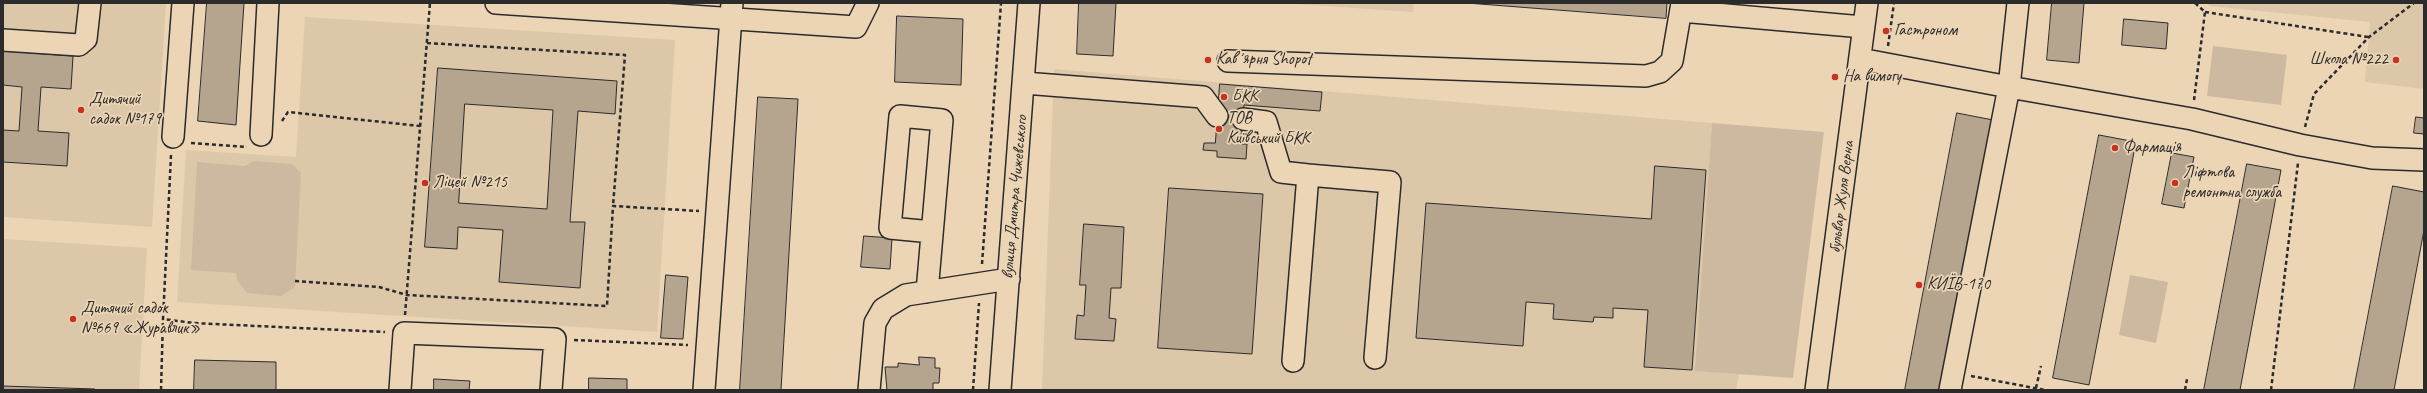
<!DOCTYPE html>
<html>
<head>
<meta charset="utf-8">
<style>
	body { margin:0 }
	#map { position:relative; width:2427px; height:393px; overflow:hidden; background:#ecd5b5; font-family:Caveat,sans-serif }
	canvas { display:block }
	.frame { position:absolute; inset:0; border:4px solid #2b2b2b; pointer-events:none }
</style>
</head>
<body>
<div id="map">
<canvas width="2427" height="393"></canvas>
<div class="frame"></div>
</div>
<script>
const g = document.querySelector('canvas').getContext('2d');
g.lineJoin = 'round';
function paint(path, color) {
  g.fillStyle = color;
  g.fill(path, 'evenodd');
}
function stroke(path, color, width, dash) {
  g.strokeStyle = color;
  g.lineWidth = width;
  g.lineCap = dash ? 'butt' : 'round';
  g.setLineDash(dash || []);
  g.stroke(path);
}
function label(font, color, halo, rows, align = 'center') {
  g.font = font + ' Caveat,sans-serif';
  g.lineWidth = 3.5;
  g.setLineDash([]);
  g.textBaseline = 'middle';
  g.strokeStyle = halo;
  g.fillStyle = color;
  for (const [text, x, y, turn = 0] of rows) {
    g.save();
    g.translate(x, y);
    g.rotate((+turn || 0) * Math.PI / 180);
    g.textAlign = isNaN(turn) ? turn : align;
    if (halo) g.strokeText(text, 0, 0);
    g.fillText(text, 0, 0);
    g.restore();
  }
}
paint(new Path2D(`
	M 3,3 L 166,3 L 152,227 L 3,217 Z
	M 1281,3 L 1414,3 L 1413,12 Z
	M 2206,3 L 2424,3 L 2424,89 L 2365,82 L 2370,22 L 2210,6 Z
	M 305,17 L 675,40 L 657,332 L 177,302 L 186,150 L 296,157 Z
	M 1054,69 L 1712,123 L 1696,371 L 1739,374 L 1736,390 L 1042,390 Z
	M 3,239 L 147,248 L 139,390 L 3,390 Z`), '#dcc7a9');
paint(new Path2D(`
	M 2213,46 L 2287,55 L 2281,105 L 2207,96 Z
	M 1712,123 L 1824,132 L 1793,378 L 1695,371 Z
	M 254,161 L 292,164 L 301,173 L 295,287 L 281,296 L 247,293 L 237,280 L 236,273 L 191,270 L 197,162 L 245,166 Z
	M 2130,275 L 2168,282 L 2156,343 L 2119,335 Z`), '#cdb99f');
const building = new Path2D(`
	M 207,3 L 244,3 L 236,125 L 198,121 Z
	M 1079,3 L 1116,3 L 1113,56 L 1077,54 Z
	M 1467,3 L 1667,3 L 1666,18 Z
	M 2052,3 L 2084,3 L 2079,63 L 2047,60 Z
	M 897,16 L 963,19 L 961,85 L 895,82 Z
	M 2124,19 L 2168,23 L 2166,49 L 2122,45 Z
	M 3,51 L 73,56 L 71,89 L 41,87 L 38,131 L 69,133 L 67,166 L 3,162 L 3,130 L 19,131 L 22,87 L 3,85 Z
	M 438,68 L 617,81 L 615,114 L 578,111 L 570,222 L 585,222 L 580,288 L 499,282 L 503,230 L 458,227 L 457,249 L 425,247 ZM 465,104 L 553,110 L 547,209 L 459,203 Z
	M 1220,84 L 1322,92 L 1320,111 L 1244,105 L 1241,144 L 1247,144 L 1246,159 L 1217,157 L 1217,151 L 1203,150 L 1204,143 L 1215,143 Z
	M 758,97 L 798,99 L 781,390 L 740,390 Z
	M 1957,113 L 1993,120 L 1941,390 L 1905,390 Z
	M 2416,117 L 2424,118 L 2424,134 L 2414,133 Z
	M 2099,135 L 2136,142 L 2089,385 L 2053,378 Z
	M 2172,153 L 2194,157 L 2184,208 L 2162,204 Z
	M 2247,164 L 2281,170 L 2240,390 L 2204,390 Z
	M 1655,166 L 1706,170 L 1692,370 L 1644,367 L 1648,310 L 1613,308 L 1613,318 L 1594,317 L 1593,322 L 1553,319 L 1554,304 L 1526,302 L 1523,346 L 1416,338 L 1426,203 L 1651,219 Z
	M 2393,186 L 2424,192 L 2424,230 L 2394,390 L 2354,390 Z
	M 1169,188 L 1263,194 L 1252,354 L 1158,348 Z
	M 1084,224 L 1124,227 L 1121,288 L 1111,288 L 1109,318 L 1116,319 L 1114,341 L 1075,339 L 1077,315 L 1084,316 L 1086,285 L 1080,285 Z
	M 864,236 L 892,238 L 890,269 L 861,267 Z
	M 666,275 L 688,277 L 683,339 L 661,338 Z
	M 919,357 L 935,358 L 935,368 L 940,368 L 939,383 L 933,383 L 933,390 L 887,390 L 885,367 L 898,367 L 898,363 L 919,365 Z
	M 195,360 L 276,362 L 276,390 L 194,390 Z
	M 589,378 L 627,379 L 627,390 L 589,390 Z
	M 434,379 L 470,381 L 469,390 L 434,390 Z
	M 3,386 L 95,389 L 95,390 L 3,390 Z`);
paint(building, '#b6a58e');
stroke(building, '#2b2b2b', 1);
const minor = new Path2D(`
	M 496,3 L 856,27 L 868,3
	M 2018,3 L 2009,87 L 2192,119 L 2300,145 L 2372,158 L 2424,160
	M 1681,11 L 1863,27
	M 3,40 L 79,45 L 86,39 L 90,3
	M 1860,59 L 2009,87 L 1950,390
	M 1228,61 L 1646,76 L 1660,72 L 1672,61 L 1682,3
	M 1024,83 L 1203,97 L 1217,116
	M 1243,119 L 1266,122 L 1281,172 L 1308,175
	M 261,135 L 268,3
	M 173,137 L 183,3
	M 927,292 L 942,120 L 900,116 L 890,228 L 932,232
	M 1293,361 L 1308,175 L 1390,182 L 1375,358
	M 400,390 L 404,333 L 555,339 L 551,390
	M 704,390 L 732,3
	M 869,390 L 875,323 L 883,309 L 906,295 L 1009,279
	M 1000,390 L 1029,3
	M 1816,390 L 1867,3`);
stroke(minor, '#2b2b2b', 24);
stroke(new Path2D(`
	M 2205,12 L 2368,37
	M 427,43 L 625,55 L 613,206
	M 1888,46 L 1894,3
	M 2194,100 L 2205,12 L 2195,3
	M 282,121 L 288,112 L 420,126
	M 2305,127 L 2314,94 L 2369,37 L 2414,3
	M 191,143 L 247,147
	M 171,155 L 163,319 L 193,323 L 385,332
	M 982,264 L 1001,3
	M 295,281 L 379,287 L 407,295 L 607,306 L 613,206 L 699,211
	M 405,315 L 430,3
	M 574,340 L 688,345
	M 1971,376 L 2045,390
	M 2036,388 L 2041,366
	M 161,390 L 163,319
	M 973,390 L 979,303
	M 2185,390 L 2187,379
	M 2271,390 L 2298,163`), '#2b2b2b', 2.5, [4, 3]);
stroke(minor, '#ecd5b5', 21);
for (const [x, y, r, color] of [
	[1886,31,4,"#c8321e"],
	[1208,60,4,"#c8321e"],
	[2396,60,4,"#c8321e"],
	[1835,77,4,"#c8321e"],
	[1224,97,4,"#c8321e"],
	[81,110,4,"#c8321e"],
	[1219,129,4,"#c8321e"],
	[2115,148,4,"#c8321e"],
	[425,183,4,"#c8321e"],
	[2175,183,4,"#c8321e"],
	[1919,285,4,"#c8321e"],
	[73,319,4,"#c8321e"]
]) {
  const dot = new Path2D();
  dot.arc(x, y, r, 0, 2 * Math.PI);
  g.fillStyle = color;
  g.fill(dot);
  stroke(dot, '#ecd5b5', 1.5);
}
label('17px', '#2b2b2b', '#ecd5b5', [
	["Гастроном",1894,31],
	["Кавʼярня Shopot",1216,60],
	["Школа №222",2388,60,"right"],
	["На вимогу",1843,77],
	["БКК",1232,97],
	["Дитячий",89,100],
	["садок №179",89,120],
	["ТОВ",1227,119],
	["Київський БКК",1227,139],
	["Фармація",2123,148],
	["Ліфтова",2183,173],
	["ремонтна служба",2183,193],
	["Ліцей №215",433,183],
	["КИЇВ-170",1927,285],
	["Дитячий садок",81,309],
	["№669 «Журавлик»",81,329]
], 'left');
label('17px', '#2b2b2b', '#ecd5b5', [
	["вулиця Дмитра Чижевського",1015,197,-85],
	["бульвар Жуля Верна",1842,197,-83]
]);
</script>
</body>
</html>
